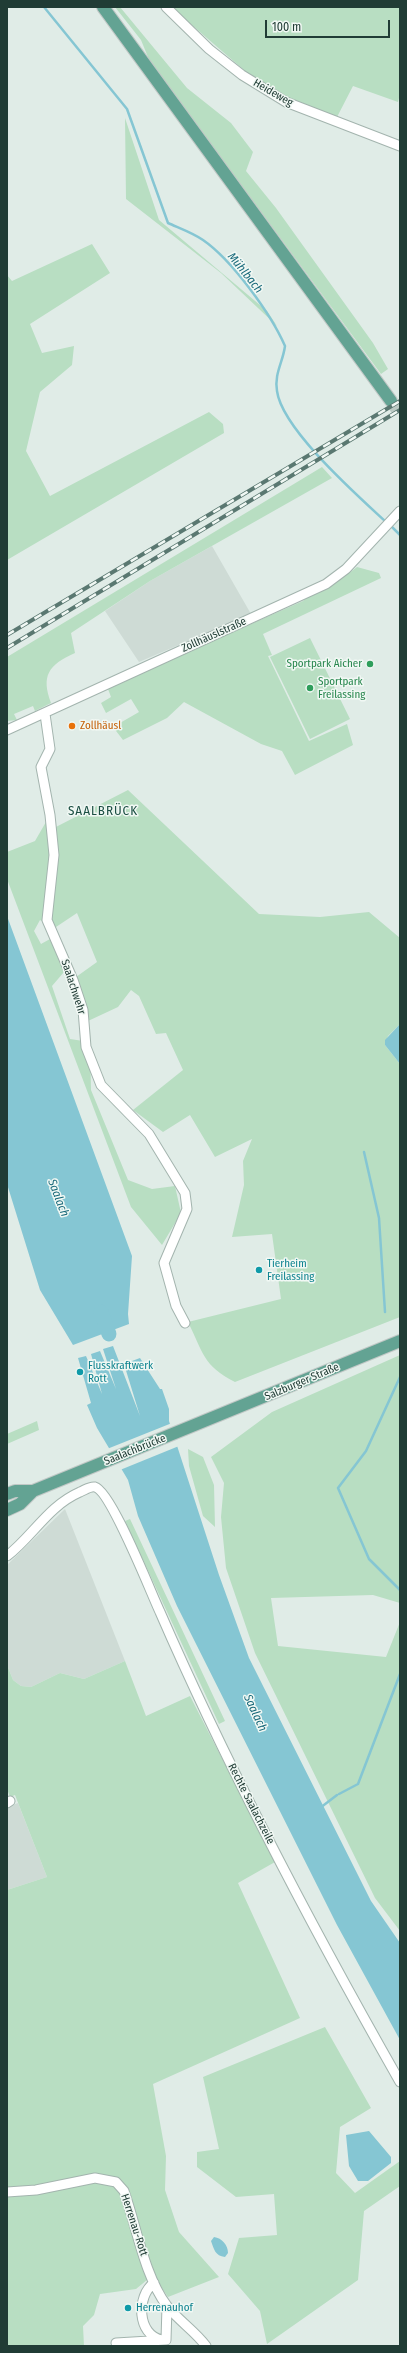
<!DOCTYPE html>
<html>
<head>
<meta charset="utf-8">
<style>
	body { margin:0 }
	#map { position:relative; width:407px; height:2353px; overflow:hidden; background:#e0ece7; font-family:"Fira Sans Condensed",sans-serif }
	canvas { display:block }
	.frame { position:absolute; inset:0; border:8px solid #203c35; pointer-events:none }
	.scale { position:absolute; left:265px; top:20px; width:125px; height:18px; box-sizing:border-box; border:2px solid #203c35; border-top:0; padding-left:5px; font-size:12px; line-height:14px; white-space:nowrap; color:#203c35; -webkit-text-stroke:3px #f1f8f4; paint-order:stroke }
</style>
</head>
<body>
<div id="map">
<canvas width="407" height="2353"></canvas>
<div class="frame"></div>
<div class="scale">100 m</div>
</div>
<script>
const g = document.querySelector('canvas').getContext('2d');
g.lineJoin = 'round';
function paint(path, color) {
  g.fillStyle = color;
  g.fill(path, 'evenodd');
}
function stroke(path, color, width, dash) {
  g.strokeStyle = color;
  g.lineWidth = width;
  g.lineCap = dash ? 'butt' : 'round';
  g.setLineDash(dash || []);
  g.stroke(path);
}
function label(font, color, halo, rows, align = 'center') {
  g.font = font + ' "Fira Sans Condensed",sans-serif';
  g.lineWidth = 3;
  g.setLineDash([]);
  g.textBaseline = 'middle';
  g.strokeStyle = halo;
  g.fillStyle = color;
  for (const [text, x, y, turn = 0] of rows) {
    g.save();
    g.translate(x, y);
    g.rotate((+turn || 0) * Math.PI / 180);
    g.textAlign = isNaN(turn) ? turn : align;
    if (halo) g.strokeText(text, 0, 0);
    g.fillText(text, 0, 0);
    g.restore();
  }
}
paint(new Path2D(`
	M 212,546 L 251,614 L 139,662 L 105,611 L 150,581 Z
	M 65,1509 L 125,1661 L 84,1679 L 60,1673 L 31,1687 L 21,1686 L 13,1680 L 7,1665 L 7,1565 Z
	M 18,1803 L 47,1877 L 7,1890 L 7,1807 Z`), '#cedbd5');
paint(new Path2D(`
	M 115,7 L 120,7 L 187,88 L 231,123 L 253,152 L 246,171 L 276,208 L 373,343 L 388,369 L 381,374 L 150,62 L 141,40 Z
	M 171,7 L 400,7 L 400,94 L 398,102 L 353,86 L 336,119 L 288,98 L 245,71 Z
	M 125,118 L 159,220 L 267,311 L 277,326 L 221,273 L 126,199 Z
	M 92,244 L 110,273 L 30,324 L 42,353 L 74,346 L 72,365 L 40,392 L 26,451 L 50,496 L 209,412 L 223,424 L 224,433 L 7,560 L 7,275 L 12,281 Z
	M 322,467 L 332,478 L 150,581 L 71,633 L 75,653 C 48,665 41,676 51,703 L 35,711 L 33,706 L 14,714 L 17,720 L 7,721 L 7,657 Z
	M 357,567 L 379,573 L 381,578 L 263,634 L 272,655 L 268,656 L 309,741 L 347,724 L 353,745 L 295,775 L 282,751 L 261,744 L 184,702 L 167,718 L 123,740 L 113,727 L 139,712 L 131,699 L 106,713 L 101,703 L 111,697 L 108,689 L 153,667 L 303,601 C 319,586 341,581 357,567 Z
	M 310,638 L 350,719 L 310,739 L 270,657 Z
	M 128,790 L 259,914 L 320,917 L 369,912 L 400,938 L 400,1024 L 388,1036 L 385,1045 L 400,1064 L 400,1317 L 235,1382 C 203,1366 203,1352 188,1322 L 281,1299 L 272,1234 L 232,1237 L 244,1185 L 243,1161 L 252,1139 L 215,1157 L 190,1115 L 163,1132 L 133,1110 L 183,1070 L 166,1033 L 156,1034 L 139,996 L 131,990 L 118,1007 L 88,1021 L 76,977 L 97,962 L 77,913 L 53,929 L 40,920 L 34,931 L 41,944 L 50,939 L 64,972 L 52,986 L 70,1039 L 90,1042 L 91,1090 L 128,1180 L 152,1189 L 175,1186 L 181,1213 L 162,1245 L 131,1207 L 7,879 L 7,852 L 35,841 L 50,815 L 52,829 Z
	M 400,1355 L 400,1603 L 373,1595 L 271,1598 L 278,1646 L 386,1657 L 400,1622 L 400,1931 L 375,1898 L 255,1653 L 226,1568 L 221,1517 L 224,1483 L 211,1457 L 272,1412 Z
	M 37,1421 L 39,1430 L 7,1444 L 7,1434 Z
	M 188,1449 L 203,1457 L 214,1485 L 215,1527 L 203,1516 L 189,1466 Z
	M 130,1519 L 225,1721 L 219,1724 L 125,1521 Z
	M 125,1661 L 146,1716 L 190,1696 L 275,1862 L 238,1883 L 300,2018 L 153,2084 L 166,2156 L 165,2190 L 179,2232 L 219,2277 L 168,2297 L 153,2275 L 136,2289 L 100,2294 L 94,2315 L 83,2326 L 84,2346 L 7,2346 L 7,1890 L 47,1877 L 15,1795 L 10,1797 L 7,1789 L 7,1665 L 13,1680 L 21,1686 L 31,1687 L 60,1673 L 84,1679 Z
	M 325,2027 L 371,2108 L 340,2127 L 336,2173 L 355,2193 L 400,2161 L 400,2186 L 364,2211 L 358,2280 L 267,2344 L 260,2311 L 228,2274 L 239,2238 L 277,2235 L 274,2194 L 236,2197 L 197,2167 L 197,2152 L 219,2149 L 203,2077 Z`), '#b8dec2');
paint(new Path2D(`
	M 7,916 L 132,1256 L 128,1314 L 129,1324 L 73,1345 L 40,1290 L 7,1184 Z
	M 400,1024 L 400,1064 L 385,1045 L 385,1040 Z
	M 113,1346 L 140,1416 L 124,1364 L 140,1358 L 160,1389 L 162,1389 L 169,1409 L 169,1421 L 219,1575 L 249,1658 L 371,1901 L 400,1943 L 400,2040 L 337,1925 L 177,1606 L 138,1516 L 128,1480 L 97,1428 L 87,1405 L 91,1403 L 78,1358 L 86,1356 L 102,1394 L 91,1354 L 100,1351 L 116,1389 L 103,1349 Z
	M 369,2131 L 391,2157 L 391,2163 L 368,2181 L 358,2181 L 349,2166 L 346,2135 Z
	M 214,2237 C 222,2238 228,2245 228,2253 L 225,2257 C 215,2256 214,2249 211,2241 Z`), '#85c6d3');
paint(new Path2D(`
	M 172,1423 L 179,1446 L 120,1470 L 107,1449 Z`), '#e0ece7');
stroke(new Path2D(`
	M 44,7 L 127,109 L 168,223 C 179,228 193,233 203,240 C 232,260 271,314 285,346 C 283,362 274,374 277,391 C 282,429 357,495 386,522
	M 390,525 L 400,535
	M 364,1152 L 379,1218 L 385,1312
	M 400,1377 L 366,1451 L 338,1488 L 369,1559 L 400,1590
	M 339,1794 L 358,1784 L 400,1674
	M 320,1808 L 337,1795`), '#85c6d3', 2.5);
stroke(new Path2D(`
	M 101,1312 L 109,1334`), '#85c6d3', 15);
stroke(new Path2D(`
	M 391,401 L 400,415`), '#bac9c3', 12, [12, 6]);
const street = new Path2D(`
	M 166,7 L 209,49 L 242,75 L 286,102 L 400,146
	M 45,714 L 50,749 L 41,767 L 50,815 L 54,855 L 47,920 L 73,980 L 83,1010 L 86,1047 L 101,1085 L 149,1134 L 185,1193 L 187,1209 L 164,1263 L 176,1306 L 185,1323
	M 7,730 L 326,584 L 346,569 L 400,511
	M 7,1556 C 33,1536 48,1506 80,1492 C 85,1490 90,1486 95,1487 C 111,1491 151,1593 160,1612 C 230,1773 313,1929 400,2082
	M 7,1803 L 10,1801
	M 7,2192 L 36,2190 L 95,2178 L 116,2182 L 124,2191 C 137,2228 144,2275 167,2306 C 179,2321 195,2331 206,2346
	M 154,2283 C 136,2296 137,2335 162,2340
	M 116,2343 L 166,2340 L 167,2306`);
const primary = new Path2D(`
	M 103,7 L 391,401
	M 7,1494 L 15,1491 L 33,1491 L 400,1341
	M 7,1510 L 20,1504 L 33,1491`);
stroke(street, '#a3b4ae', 11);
stroke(primary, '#c1c8c6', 14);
stroke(street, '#fff', 9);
stroke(primary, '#63a393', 12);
const rail = new Path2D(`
	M 7,635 L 400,401
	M 7,648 L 400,410`);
stroke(rail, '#5a7871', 4);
stroke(rail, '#f1f8f4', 2.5, [8]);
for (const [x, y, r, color] of [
	[370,664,4,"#2e9e5b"],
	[310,688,4,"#2e9e5b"],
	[72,726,4,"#e8710a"],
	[259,1270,4,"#0f9aa8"],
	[80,1372,4,"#0f9aa8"],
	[128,2308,4,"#0f9aa8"]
]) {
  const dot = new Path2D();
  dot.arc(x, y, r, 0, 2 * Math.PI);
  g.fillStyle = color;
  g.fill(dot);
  stroke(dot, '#f1f8f4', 1.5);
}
label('11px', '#203c35', '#f1f8f4', [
	["Heideweg",273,93,30],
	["Zollhäuslstraße",214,635,-24],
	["Saalachwehr",73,987,72],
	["Salzburger Straße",302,1382,-23],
	["Saalachbrücke",135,1450,-22],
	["Rechte Saalachzeile",251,1804,63],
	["Herrenau-Rott",134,2225,72]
]);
label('11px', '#27864d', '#f1f8f4', [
	["Sportpark Aicher",362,664],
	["Sportpark",318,682,"left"],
	["Freilassing",318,695,"left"]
], 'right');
label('11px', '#c56008', '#f1f8f4', [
	["Zollhäusl",80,726]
], 'left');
label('11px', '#0d838f', '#f1f8f4', [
	["Tierheim",267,1264],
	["Freilassing",267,1277],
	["Flusskraftwerk",88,1366],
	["Rott",88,1379],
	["Herrenauhof",136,2308]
], 'left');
label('italic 12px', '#18697a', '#f1f8f4', [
	["Mühlbach",245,273,51],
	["Saalach",58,1198,69],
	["Saalach",255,1713,65]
]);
g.letterSpacing = '1px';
label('13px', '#1b4f43', '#f1f8f4', [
	["SAALBRÜCK",103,811]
]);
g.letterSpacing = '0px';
</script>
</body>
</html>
